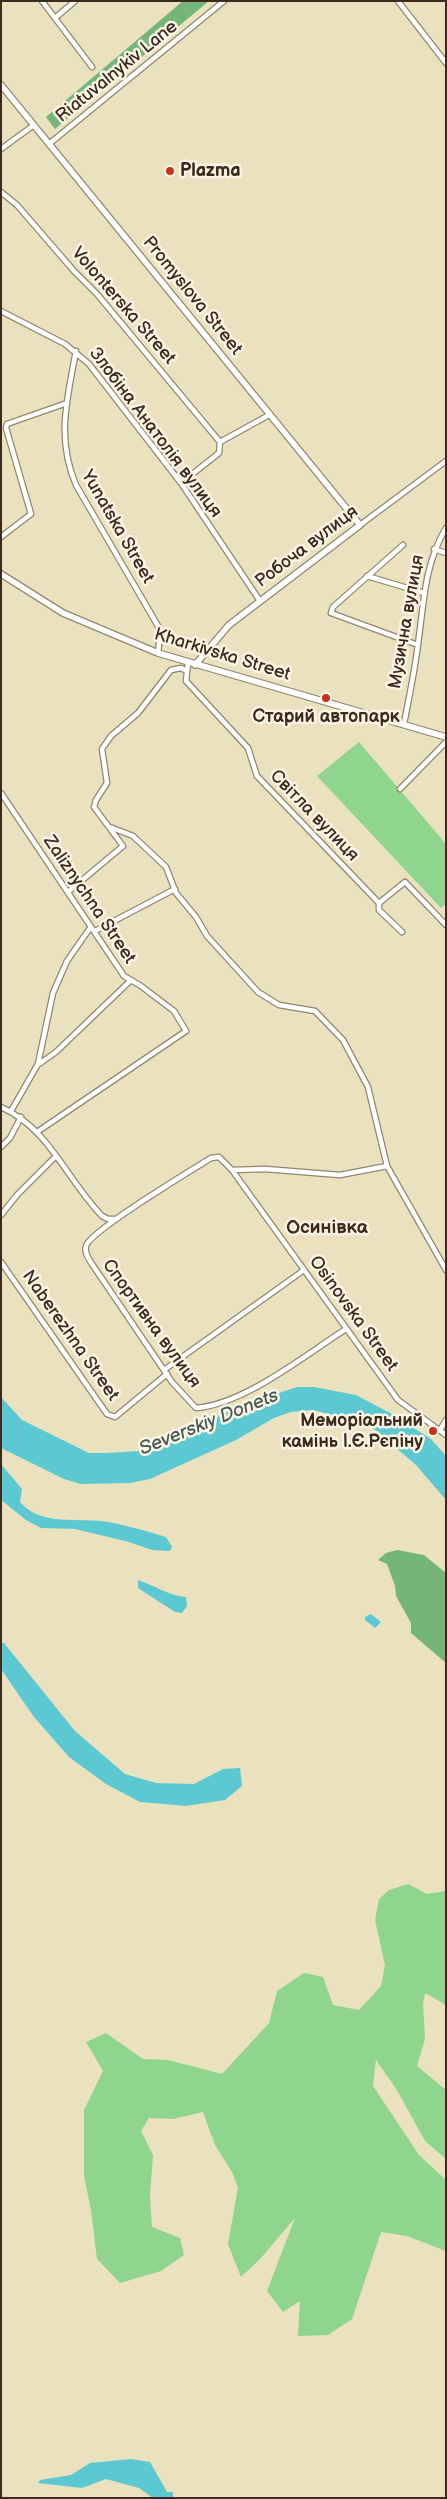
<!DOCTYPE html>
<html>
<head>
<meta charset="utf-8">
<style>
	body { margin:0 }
	#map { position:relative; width:447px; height:2499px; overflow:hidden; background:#eae1be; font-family:"Balsamiq Sans",sans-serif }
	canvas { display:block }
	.frame { position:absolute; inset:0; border:2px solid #3b2a1e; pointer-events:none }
</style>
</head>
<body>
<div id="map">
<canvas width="447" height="2499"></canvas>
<div class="frame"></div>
</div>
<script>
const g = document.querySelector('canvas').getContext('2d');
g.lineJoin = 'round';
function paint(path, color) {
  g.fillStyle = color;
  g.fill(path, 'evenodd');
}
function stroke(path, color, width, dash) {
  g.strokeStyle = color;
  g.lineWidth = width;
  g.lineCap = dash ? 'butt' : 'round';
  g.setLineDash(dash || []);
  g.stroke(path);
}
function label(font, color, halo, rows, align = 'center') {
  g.font = font + ' "Balsamiq Sans",sans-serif';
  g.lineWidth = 5;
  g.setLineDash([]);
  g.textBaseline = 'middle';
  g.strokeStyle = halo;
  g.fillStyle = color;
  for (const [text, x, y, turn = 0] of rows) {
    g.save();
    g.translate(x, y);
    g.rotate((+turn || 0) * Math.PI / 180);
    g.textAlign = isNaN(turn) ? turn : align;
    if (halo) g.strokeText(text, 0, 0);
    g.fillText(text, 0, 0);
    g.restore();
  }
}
paint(new Path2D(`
	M 359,742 L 446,844 L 446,904 L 441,908 L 317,776 Z
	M 408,1884 L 427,1894 L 446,1891 L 446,2005 L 425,1993 L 423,2004 L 425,2039 L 417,2066 L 446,2090 L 446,2159 L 425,2141 L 397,2090 L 376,2060 L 373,2086 L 419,2155 L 446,2180 L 446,2251 L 407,2236 L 381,2232 L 352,2319 L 328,2335 L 298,2336 L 300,2301 L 283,2312 L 267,2291 L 295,2218 L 261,2258 L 241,2277 L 228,2244 L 238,2188 L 232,2172 L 215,2145 L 203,2112 L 173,2119 L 149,2118 L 141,2131 L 153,2155 L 150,2196 L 152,2227 L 180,2238 L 184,2255 L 161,2271 L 120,2283 L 97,2259 L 91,2210 L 84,2176 L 84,2110 L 103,2071 L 86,2042 L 106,2033 L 143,2059 L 168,2060 L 222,2074 L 269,2023 L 277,1991 L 304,1973 L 323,1977 L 333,2005 L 359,2010 L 381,1986 L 385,1965 L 375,1920 L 379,1899 L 389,1890 Z`), '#90d58e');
paint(new Path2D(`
	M 183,1 L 209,1 L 55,129 L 46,117 Z
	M 397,1550 L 424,1555 L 446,1573 L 446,1663 L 411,1633 L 411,1623 L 396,1596 L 395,1586 L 387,1564 L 378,1560 L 386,1553 Z`), '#74b679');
paint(new Path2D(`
	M 297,1387 L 314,1387 L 356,1395 L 390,1413 L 431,1439 L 446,1456 L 446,1500 L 416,1465 L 374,1429 L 363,1423 L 313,1410 L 291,1412 L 274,1418 L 236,1440 L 150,1479 L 130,1483 L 81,1484 L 64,1479 L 1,1448 L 1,1397 L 22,1420 L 89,1453 L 106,1453 L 139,1451 L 182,1434 L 240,1406 Z
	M 1,1464 L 22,1489 L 20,1502 C 41,1527 80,1517 109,1522 C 128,1526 147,1531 166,1537 L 172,1547 L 170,1551 L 152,1550 L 129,1542 L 75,1529 L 41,1528 L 26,1520 L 1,1500 Z
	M 138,1580 C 154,1585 169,1596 186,1597 L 187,1606 L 182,1613 L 175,1612 L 138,1588 Z
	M 371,1614 L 381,1622 L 375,1628 L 365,1620 L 365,1617 Z
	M 1,1643 L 4,1643 L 75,1731 L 125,1774 L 156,1783 L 194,1784 L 223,1769 L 240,1768 L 242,1786 L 225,1800 L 186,1806 L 140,1802 L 106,1784 L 69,1757 L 34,1717 L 1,1669 Z
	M 131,2459 L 150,2462 L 167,2492 L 173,2492 L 173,2498 L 153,2498 L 139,2488 L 106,2479 L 82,2488 L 38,2483 L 40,2480 L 71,2475 L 90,2463 Z`), '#5cc9d2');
const street = new Path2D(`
	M 42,1 L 92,67
	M 398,1 L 446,63
	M 55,18 L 75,1
	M 49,144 L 224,1
	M 1,149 L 34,125
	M 1,192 L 17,205 L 74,271 L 97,294 L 220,442
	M 1,311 L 65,344 L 89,364 L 181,483 L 260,601
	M 76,351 C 67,400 56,438 76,485 L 158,626 L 160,635 L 158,653
	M 181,483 L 219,453 L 220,442 L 269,415
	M 360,525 L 446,461
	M 1,537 L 31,514 L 6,428 L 7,424 L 67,403
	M 403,545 L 333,607 L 331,613 L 418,645
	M 434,549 L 446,553
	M 367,576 L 424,593
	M 188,663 L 186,681 L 248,748 L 257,776 L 379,903 L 405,882 L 446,925
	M 404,724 C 409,697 415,670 418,644 C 424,603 424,565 446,528
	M 400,789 L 446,742
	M 1,793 L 124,976 L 141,986 L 174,1011 L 186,1031 L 37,1132
	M 110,827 L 133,836 L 166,867 L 176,893 L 196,917 L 207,936 L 258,992 L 279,1005 L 315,1011 L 343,1040 L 368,1087 L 387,1166 L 446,1270
	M 68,892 L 123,846 L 94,807 L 96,800 L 107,783 L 102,749 L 111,736 L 138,713 L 171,670 L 181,668 L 187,671
	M 379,903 L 379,910 L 402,932
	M 95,931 L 175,889
	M 39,1064 L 56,1052 L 130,981
	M 1,1107 C 49,1128 67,1180 102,1216 L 108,1219 L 116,1219
	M 11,1111 L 38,1064 L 53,993 L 67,961 L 90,928
	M 1,1147 L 10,1138 L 21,1117
	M 232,1170 L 265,1169 L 340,1175 L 387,1166
	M 1,1215 L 17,1195 L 56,1156
	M 1,1262 L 107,1414 L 115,1417 L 167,1374
	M 346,1329 C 305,1355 245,1404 196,1408 L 172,1382 L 92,1264 C 89,1259 84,1253 86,1246 C 90,1231 192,1170 211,1158 L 219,1157 L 232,1170 L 398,1400 L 446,1435
	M 164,1370 L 304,1270
	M 440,1430 L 446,1420`);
const secondary = new Path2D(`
	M 1,85 L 360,525 L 229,625 L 195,665
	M 1,574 L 63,613 L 158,653 L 446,737`);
stroke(street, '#92866e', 7);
stroke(secondary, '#92866e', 8);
stroke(street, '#fff', 4.5);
stroke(secondary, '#fff', 5.5);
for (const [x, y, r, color] of [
	[170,171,5,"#c8321e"],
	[326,698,5,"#c8321e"],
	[433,1431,5,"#c8321e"]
]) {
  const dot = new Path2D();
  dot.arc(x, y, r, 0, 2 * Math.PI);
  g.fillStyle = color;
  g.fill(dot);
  stroke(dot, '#fcf5e5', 2);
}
label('18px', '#3b2a1e', '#fcf5e5', [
	["Riatuvalnykiv Lane",117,72,-39],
	["Promyslova Street",192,296,51],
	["Volonterska Street",123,306,49],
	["Злобіна Анатолія вулиця",155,433,53],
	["Yunatska Street",117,527,60],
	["Робоча вулиця",307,547,-37],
	["Музична вулиця",407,622,-80],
	["Kharkivska Street",222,655,17],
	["Світла вулиця",314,816,46],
	["Zaliznychna Street",89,900,56],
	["Osinovska Street",353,1314,54],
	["Спортивна вулиця",151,1324,54],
	["Naberezhna Street",70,1336,55]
]);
label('bold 18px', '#3b2a1e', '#fcf5e5', [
	["Plazma",180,171],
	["Старий автопарк",326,717,"center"],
	["Меморіальний",423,1421,"right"],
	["камінь І.Є.Рєпіну",423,1442,"right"]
], 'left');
label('bold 19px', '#3b2a1e', '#fcf5e5', [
	["Осинівка",327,1228]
]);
label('italic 19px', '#455a54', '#fcf5e5', [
	["Severskiy Donets",209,1423,-22]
]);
</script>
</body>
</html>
